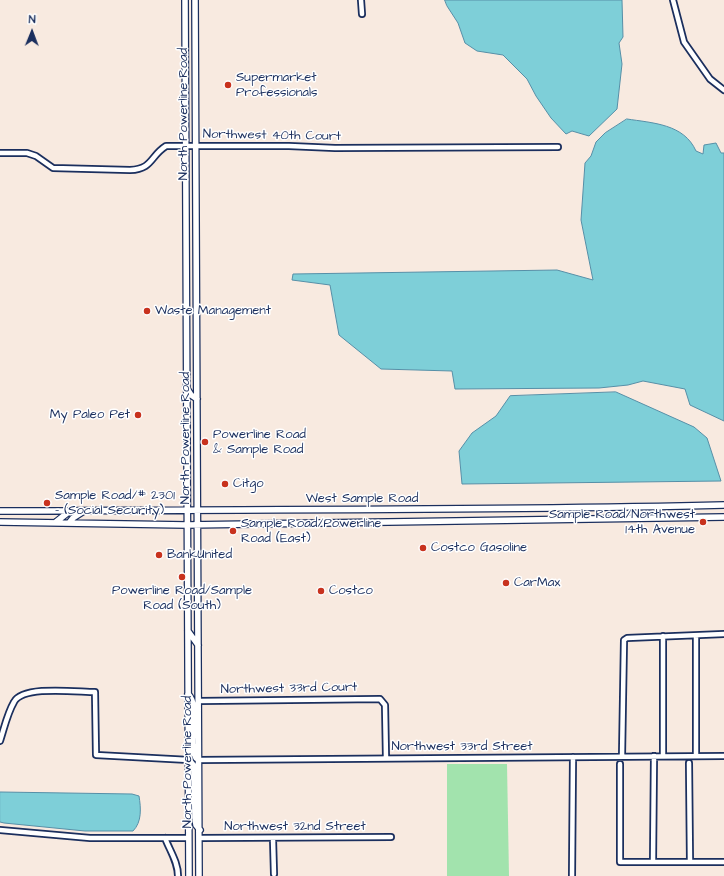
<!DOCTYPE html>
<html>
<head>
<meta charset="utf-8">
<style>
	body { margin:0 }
	#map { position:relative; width:724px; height:876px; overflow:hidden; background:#f8eae0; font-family:"Architects Daughter",sans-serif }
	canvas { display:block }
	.north { position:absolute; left:12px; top:12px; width:40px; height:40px; -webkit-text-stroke:3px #fff; paint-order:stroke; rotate:1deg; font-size:11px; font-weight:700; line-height:16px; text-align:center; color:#1b2f5e }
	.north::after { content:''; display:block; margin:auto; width:14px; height:18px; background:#1b2f5e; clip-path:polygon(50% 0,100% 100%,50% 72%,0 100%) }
</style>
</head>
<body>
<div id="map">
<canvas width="724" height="876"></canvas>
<div class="north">N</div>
</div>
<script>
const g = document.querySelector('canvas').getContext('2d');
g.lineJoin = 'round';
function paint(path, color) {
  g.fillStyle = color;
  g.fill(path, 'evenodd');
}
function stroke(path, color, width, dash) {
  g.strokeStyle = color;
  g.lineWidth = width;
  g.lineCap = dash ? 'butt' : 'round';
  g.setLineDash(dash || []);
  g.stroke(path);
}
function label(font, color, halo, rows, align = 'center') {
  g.font = font + ' "Architects Daughter",sans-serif';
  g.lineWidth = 3;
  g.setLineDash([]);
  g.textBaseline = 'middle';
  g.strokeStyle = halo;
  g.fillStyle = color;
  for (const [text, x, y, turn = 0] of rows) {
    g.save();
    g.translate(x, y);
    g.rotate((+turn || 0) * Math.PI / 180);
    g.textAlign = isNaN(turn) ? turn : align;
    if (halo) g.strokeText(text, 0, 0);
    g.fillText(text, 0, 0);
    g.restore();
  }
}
paint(new Path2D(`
	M 447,764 L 507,764 L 509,876 L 447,876 Z`), '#a2e3ad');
const water = new Path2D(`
	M 445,0 L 622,0 L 623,37 L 619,43 L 622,64 L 617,109 L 589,136 L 572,131 L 566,134 L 551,118 L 536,96 L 527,79 L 503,55 L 477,51 L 465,43 L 458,23 L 447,6 Z
	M 627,119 C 653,123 684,124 696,151 L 703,154 L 704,145 L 716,143 L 721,153 L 724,153 L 724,421 L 690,405 L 685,389 L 643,381 L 628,385 L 599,388 L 455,389 L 452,371 L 381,369 L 339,335 L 330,285 L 292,280 L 293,274 L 557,270 L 593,280 L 581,220 L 585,163 L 591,156 L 596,142 L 605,133 Z
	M 616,392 L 694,427 L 707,438 L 721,481 L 462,484 L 459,451 L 472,433 L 496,416 L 510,396 Z
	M 0,792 L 132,794 L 139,796 C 141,808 142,822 133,831 L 85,831 L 4,823 L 0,822 Z`);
paint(water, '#7ecfd8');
stroke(water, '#568fa7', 1);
const minor = new Path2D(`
	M 361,0 L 362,14
	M 673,0 L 684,42 L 710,79 L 724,90
	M 0,153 L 27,153 L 36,156 L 53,168 L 130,170 C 153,169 150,156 166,146 L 289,146 L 335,148 L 558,147
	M 663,636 L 663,756
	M 199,701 L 380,699 L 385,705 L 386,758
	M 0,741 C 4,729 7,714 14,702 C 23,685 77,692 95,692 L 96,755 L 189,760
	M 622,756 L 624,640 L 627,638 L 724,634
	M 696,756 L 696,636
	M 199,760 L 724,756
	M 689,763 L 690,862
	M 620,764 L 620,862 L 724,862
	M 0,830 L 90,838 L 188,838
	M 165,838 C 170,851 178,862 178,876
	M 200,838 L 391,837
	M 273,839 L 274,874
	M 653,862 L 654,756
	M 572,876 L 573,757`);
const major = new Path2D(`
	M 185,0 L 189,876
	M 195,0 L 199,876
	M 186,387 L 191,395 L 197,399
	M 0,511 C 241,509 483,511 724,505
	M 0,522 L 187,525 L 724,517
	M 56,522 L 71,510
	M 69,523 L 73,518 L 84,511
	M 188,631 L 198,645
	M 188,694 C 201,707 187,741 196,758 L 199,760
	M 189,760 L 194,766 L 195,818 L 196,825 L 200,830`);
stroke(minor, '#1b2f5e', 8);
stroke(major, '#1b2f5e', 8);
stroke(minor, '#fff', 4.5);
stroke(major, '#fff', 5.5);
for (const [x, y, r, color] of [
	[228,85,4,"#c8321e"],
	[147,311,4,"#c8321e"],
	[138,415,4,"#c8321e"],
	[205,442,4,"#c8321e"],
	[225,484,4,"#c8321e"],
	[47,503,4,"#c8321e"],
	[703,522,4,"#c8321e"],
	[233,531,4,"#c8321e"],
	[423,548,4,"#c8321e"],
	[159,555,4,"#c8321e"],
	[182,577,4,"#c8321e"],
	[506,583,4,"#c8321e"],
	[321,591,4,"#c8321e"]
]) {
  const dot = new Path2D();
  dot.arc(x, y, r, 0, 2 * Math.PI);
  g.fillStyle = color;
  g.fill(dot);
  stroke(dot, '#fff', 1.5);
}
label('13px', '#1b2f5e', '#fff', [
	["Supermarket",236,78],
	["Professionals",236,93],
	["Waste Management",155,311],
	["My Paleo Pet",130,415,"right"],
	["Powerline Road",213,435],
	["& Sample Road",213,450],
	["Citgo",233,484],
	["Sample Road/# 2301",55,496],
	["- (Social Security)",55,511],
	["Sample Road/Northwest",695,515,"right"],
	["14th Avenue",695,530,"right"],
	["Sample Road/Powerline",241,524],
	["Road (East)",241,539],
	["Costco Gasoline",431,548],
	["BankUnited",167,555],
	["CarMax",514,583],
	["Powerline Road/Sample",182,591,"center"],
	["Road (South)",182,606,"center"],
	["Costco",329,591]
], 'left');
label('13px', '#1b2f5e', '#fff', [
	["North Powerline Road",184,114,-90],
	["Northwest 40th Court",272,136,1],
	["North Powerline Road",186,438,-90],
	["West Sample Road",362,499],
	["Northwest 33rd Court",289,689,-1],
	["Northwest 33rd Street",462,747],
	["North Powerline Road",188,762,-90],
	["Northwest 32nd Street",295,827]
]);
</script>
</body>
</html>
